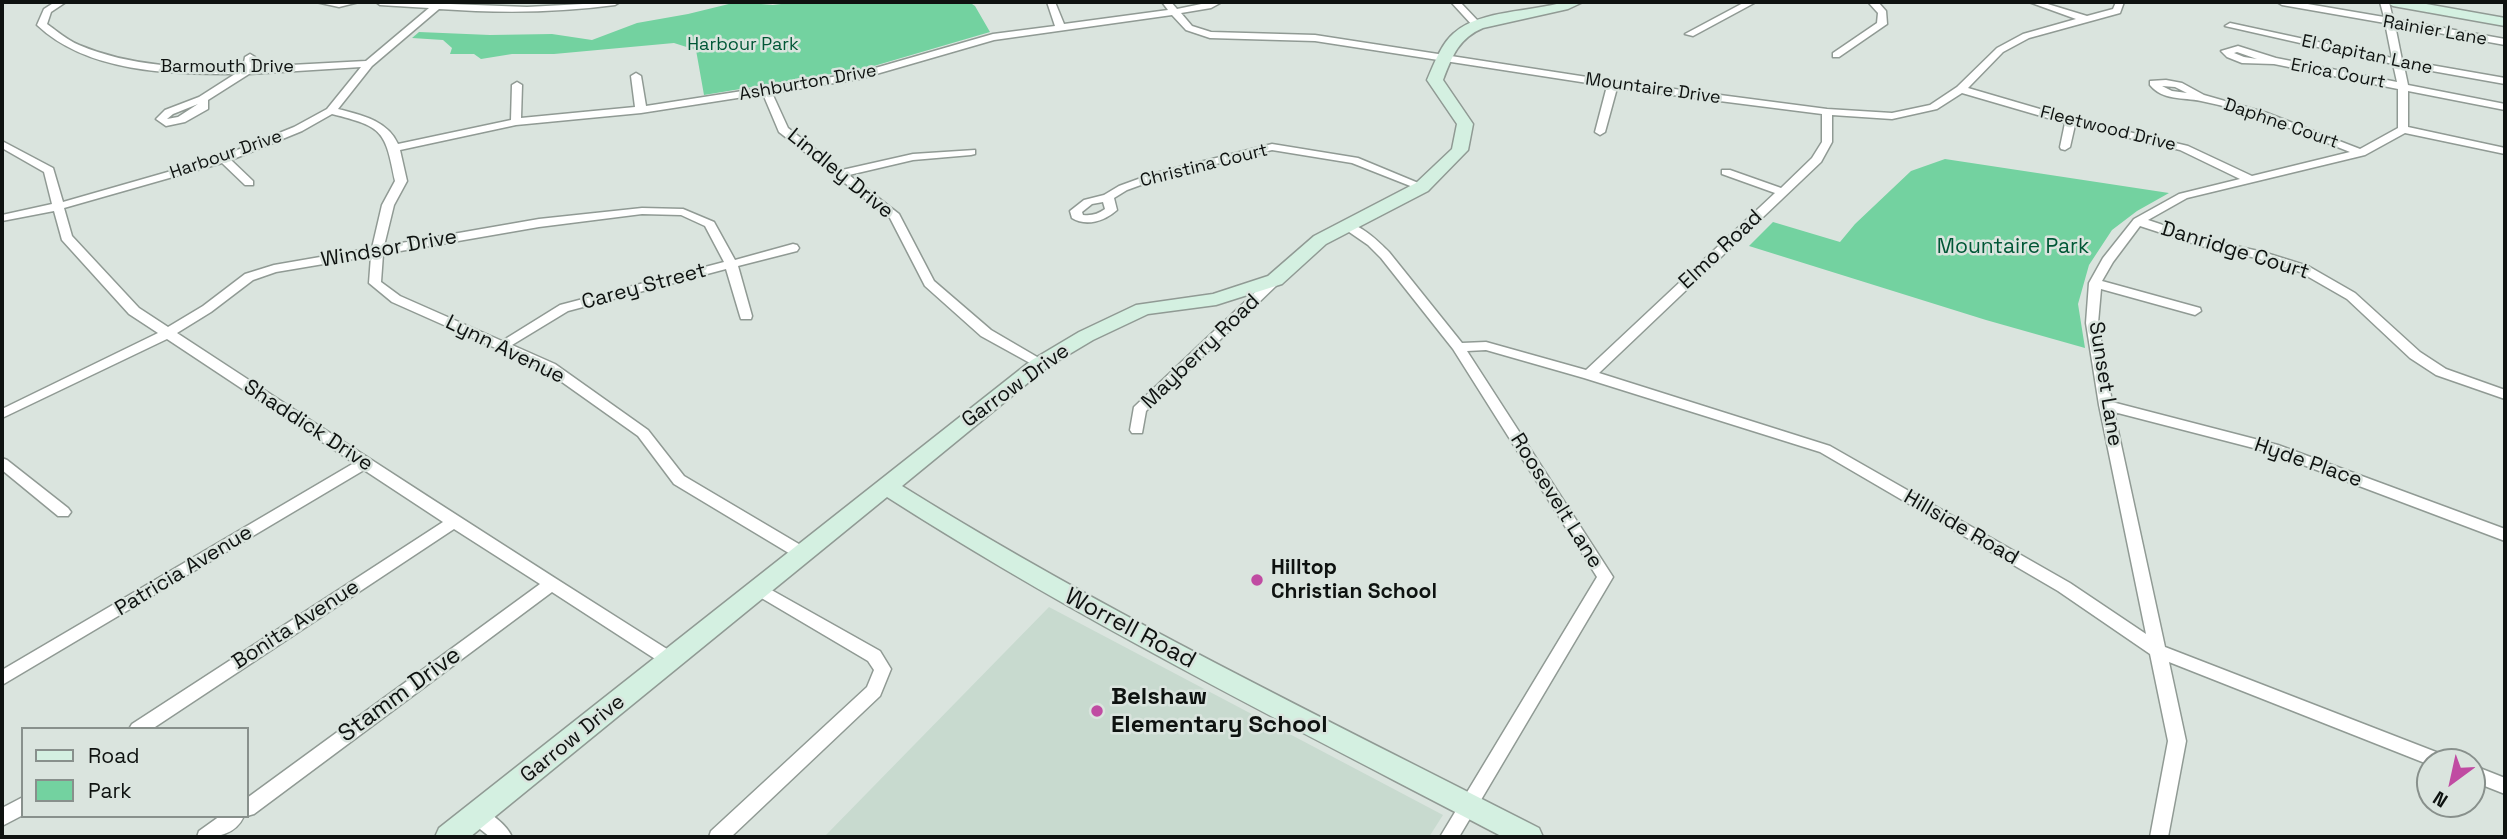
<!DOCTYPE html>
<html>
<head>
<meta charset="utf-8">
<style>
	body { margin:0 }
	#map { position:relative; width:2507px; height:839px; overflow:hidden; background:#dae4de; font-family:"Space Grotesk",sans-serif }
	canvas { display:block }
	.frame { position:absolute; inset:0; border:4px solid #0e1210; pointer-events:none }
	.legend { position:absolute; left:21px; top:727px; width:228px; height:91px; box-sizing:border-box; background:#dae4de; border:2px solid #88908c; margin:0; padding:9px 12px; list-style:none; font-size:21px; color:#0e1210 }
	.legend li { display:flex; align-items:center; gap:14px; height:35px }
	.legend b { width:35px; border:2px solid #88908c }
	.north { position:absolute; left:2416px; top:748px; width:70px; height:70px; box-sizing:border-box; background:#dae4de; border:2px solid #88908c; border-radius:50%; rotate:213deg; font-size:19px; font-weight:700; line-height:28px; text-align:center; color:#0e1210 }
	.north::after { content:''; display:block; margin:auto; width:24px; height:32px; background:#c04ba2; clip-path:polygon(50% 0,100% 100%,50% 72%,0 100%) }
</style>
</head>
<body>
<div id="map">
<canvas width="2507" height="839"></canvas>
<div class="frame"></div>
<ul class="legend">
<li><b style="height:9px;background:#d4f0e1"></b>Road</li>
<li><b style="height:19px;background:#73d2a0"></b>Park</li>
</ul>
<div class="north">N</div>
</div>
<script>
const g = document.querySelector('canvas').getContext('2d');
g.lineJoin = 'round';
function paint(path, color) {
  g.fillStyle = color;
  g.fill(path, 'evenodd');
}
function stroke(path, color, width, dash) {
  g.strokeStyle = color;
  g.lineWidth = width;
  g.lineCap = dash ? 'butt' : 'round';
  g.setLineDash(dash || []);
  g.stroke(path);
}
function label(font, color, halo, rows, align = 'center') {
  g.font = font + ' "Space Grotesk",sans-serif';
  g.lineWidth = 5;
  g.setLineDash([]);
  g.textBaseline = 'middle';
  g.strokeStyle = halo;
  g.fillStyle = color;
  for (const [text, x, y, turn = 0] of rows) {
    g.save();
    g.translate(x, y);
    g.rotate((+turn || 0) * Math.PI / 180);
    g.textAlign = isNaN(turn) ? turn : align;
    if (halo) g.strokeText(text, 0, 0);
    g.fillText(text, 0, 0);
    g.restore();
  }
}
paint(new Path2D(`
	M 1049,607 L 1443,815 L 1429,837 L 824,837 Z`), '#c8dacf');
paint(new Path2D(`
	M 737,2 L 773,5 L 797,2 L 969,2 L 975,6 L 990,32 L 867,68 L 704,95 L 696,50 L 674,43 L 554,54 L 512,54 L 481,59 L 474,54 L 450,54 L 452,48 L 443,40 L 412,38 L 419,32 L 490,35 L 552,34 L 592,40 L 637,23 L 688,14 Z
	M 1945,159 L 2169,193 L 2137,211 L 2112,230 L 2089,265 L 2078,304 L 2085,348 L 1986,320 L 1749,246 L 1773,222 L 1840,242 L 1855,224 L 1911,171 Z`), '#73d2a0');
const street = new Path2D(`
	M 55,2 L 66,2 L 51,12 L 47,24 C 57,31 67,40 79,45 C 131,67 187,68 243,68 L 245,57 L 250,54 L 255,57 L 253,67 L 366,61 L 429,8 L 380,5 L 376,2 L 451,2 L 450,4 L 527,7 L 620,2 L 615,5 C 556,13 498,13 439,9 L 372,66 L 338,109 C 361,115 387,120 398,144 L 511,120 L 512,85 L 517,82 L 522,85 L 521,118 L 635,107 L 631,76 L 636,73 L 641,76 L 646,106 L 858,73 L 993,34 L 1055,26 L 1047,2 L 1055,2 L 1064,24 L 1168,10 L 1162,2 L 1171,2 L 1177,9 L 1211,2 L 1222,2 L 1211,8 L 1181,13 L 1192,26 L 1211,32 L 1315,35 L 1613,81 L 1827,109 L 1892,113 L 1930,105 L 1957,87 L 1997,48 L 2023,34 L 2076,19 L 2029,2 L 2041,2 L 2087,16 L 2113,9 L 2116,2 L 2124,2 L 2120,13 L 2029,38 L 2003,52 L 1968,88 L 2074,119 L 2188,146 L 2252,176 L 2350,152 C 2302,133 2252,111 2201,101 C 2183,97 2163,101 2150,85 L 2150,81 L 2166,80 L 2182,83 L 2204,95 L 2267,113 L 2360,149 L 2398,128 L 2398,89 L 2274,64 L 2242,63 L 2227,57 L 2221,51 L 2238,46 L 2276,58 L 2397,82 L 2393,64 L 2225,26 L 2230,23 L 2392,58 L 2385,23 L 2282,5 L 2277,2 L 2296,2 L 2384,17 L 2380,2 L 2389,2 L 2393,19 L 2505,39 L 2505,45 L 2395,25 L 2402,60 L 2505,78 L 2505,84 L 2404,66 L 2408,85 L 2505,104 L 2505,110 L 2408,91 L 2408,127 L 2505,148 L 2505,154 L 2405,133 L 2365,155 L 2187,198 L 2148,220 L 2208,240 L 2263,252 L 2308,266 L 2355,293 L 2420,352 L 2446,369 L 2505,390 L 2505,399 L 2436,375 L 2410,358 L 2347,299 L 2300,272 L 2256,258 L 2201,246 L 2140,226 L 2113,262 L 2102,281 L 2200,308 L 2201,311 L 2195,315 L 2101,289 L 2098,323 L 2112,402 L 2278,445 L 2505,529 L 2505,541 L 2269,452 L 2114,412 L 2165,647 L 2449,757 L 2452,762 L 2430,762 L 2430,765 L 2169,662 L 2186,741 L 2168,837 L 2150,837 L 2168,741 L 2150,654 L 2058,591 L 1820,452 L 1584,378 L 1486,350 L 1467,351 L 1613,577 L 1459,837 L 1440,837 L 1597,577 L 1453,349 L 1381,258 L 1368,245 L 1339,225 L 1341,223 C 1358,221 1378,241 1389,252 L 1462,343 L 1486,342 L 1586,370 L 1775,193 L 1722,174 L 1722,170 L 1730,170 L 1781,188 L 1812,158 L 1822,142 L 1822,114 L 1617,88 L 1605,132 L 1600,135 L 1595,132 L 1607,86 L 1315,41 L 1210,38 L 1186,30 L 1172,15 L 994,40 L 859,79 L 772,93 L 788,128 L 842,170 L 913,154 L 975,150 L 975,154 L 971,155 L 913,160 L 849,175 L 899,214 L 934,281 L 991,330 L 1044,361 L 1046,364 L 1044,367 L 1039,368 L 981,336 L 925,286 L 890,218 L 779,132 L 763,94 L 641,113 L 516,125 L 400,150 L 407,181 L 394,205 L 384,246 L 539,219 L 642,208 L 683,209 L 714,222 L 735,260 L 793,244 L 797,245 L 799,248 L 797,251 L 738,266 L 752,316 L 751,319 L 741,319 L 740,316 L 726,269 L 568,311 L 512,345 L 555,364 L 648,430 L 684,476 L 809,550 L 811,554 L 809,558 L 797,558 L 674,484 L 638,436 L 545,370 L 392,302 L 369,283 L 371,256 L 276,272 L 253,280 L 211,312 L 177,333 C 343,442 510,550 678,656 L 680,661 L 678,666 L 672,668 L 666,666 L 552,592 L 254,814 L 247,816 L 247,798 L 540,584 L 454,529 L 152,729 L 129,729 L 132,724 L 443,522 L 364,470 L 2,685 L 2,670 L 354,463 L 167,339 L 2,418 L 2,409 L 158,333 L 129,314 L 62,240 L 54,211 L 2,221 L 2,215 L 52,204 L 44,172 L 2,148 L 2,141 L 53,168 L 63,202 L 220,157 L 294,127 L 327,109 L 361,67 L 249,74 L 208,100 L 208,109 L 185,122 L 166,126 L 156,119 L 165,110 L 199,97 L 235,74 C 170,74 88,73 37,25 L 44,9 ZM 2237,52 L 2257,59 L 2244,57 L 2234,53 ZM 2162,86 L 2175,87 L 2187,93 L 2172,91 ZM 1962,93 L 2065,123 L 2060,147 L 2061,149 L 2065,150 L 2070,147 L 2075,125 L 2180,150 L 2240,179 L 2179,194 L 2134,219 L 2103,258 L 2089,283 L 2086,323 L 2099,405 L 2146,634 L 2070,583 L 1830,446 L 1599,373 L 1821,162 L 1832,142 L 1832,115 L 1892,119 L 1937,109 ZM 198,104 L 178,117 L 167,119 L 173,114 ZM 332,114 C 384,127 385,131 395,181 L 382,205 L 372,248 L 274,265 L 245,274 L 203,306 L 168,327 L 139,308 L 72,236 L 64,208 L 222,163 L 245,185 L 253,185 L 253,181 L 231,160 L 302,131 ZM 642,214 L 681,215 L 705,226 L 724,262 L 560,305 L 502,341 L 400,296 L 381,282 L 383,254 L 539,227 Z
	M 316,2 L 359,2 L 339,7 Z
	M 1451,2 L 1460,2 L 1479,22 L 1479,26 L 1473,26 Z
	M 1745,2 L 1756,2 L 1693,36 L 1685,34 Z
	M 1868,2 L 1878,2 L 1886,11 L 1887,24 L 1839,57 L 1833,57 L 1833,53 L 1877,23 L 1878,13 Z
	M 1272,144 L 1358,158 L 1428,187 L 1422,190 L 1418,189 L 1352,163 L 1272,150 L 1160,178 L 1127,190 L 1114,198 L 1117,210 C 1105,221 1086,227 1072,218 L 1070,211 L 1084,200 L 1104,195 L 1119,186 L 1152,174 ZM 1103,202 L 1105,209 C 1098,214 1092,216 1083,215 L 1082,212 L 1092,204 Z
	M 1275,276 L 1281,280 L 1279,283 L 1146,411 L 1142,433 L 1132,433 L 1130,430 L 1134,407 L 1271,277 Z
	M 2,458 L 7,460 L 68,508 L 71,512 L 68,516 L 58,516 L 2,470 Z
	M 759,583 L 880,651 L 891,669 L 880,696 L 731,837 L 709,837 L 711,831 L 867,687 L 874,670 L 868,661 L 753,593 L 751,589 L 753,585 Z
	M 2472,765 L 2505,778 L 2505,794 L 2472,781 Z
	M 23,797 L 23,815 L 2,826 L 2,808 Z
	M 477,807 C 489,811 507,825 512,837 L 490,837 L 470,821 L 468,815 L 470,809 Z
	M 220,816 L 244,816 C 235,836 216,837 197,837 L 199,831 Z`);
const secondary = new Path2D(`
	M 1564,2 L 1583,2 L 1568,9 L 1483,28 C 1459,38 1452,56 1443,80 L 1473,124 L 1468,150 L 1428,191 L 1326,244 L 1282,284 L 1216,305 L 1148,314 L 1093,340 L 1046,368 L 902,486 C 1107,614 1324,718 1539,828 L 1543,837 L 1503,837 C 1295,728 1085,624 887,497 L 470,837 L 435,837 L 439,828 L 1032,360 L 1079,332 L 1136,305 L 1213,294 L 1268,276 L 1314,236 L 1416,183 L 1452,149 L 1457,124 L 1427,80 C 1434,64 1441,44 1454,33 C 1479,10 1532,12 1564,2 Z
	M 2386,2 L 2415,2 L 2505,18 L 2505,26 L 2393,6 Z`);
stroke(street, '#909a94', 3);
stroke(secondary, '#909a94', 3);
paint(street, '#fff');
paint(secondary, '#d4f0e1');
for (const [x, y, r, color] of [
	[1257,580,7,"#c04ba2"],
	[1097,711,7,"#c04ba2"]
]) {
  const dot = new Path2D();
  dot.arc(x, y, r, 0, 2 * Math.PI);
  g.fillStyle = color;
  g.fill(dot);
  stroke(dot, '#dae4de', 2.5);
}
label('18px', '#0e1210', '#dae4de', [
	["Rainier Lane",2435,31,10],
	["El Capitan Lane",2367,55,12],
	["Barmouth Drive",227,67],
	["Erica Court",2338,74,11],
	["Ashburton Drive",808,83,-10],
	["Mountaire Drive",1653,89,8],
	["Daphne Court",2281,124,19],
	["Fleetwood Drive",2108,129,14],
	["Harbour Drive",226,155,-19],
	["Christina Court",1204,166,-14]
]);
label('18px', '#005736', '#dae4de', [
	["Harbour Park",743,45]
]);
label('21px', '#0e1210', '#dae4de', [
	["Lindley Drive",840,174,39],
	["Windsor Drive",389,249,-10],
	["Elmo Road",1721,250,-43],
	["Danridge Court",2235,251,17],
	["Carey Street",644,287,-15],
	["Lynn Avenue",505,350,26],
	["Mayberry Road",1201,352,-44],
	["Sunset Lane",2105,384,81],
	["Garrow Drive",1016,386,-36],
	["Shaddick Drive",308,426,33],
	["Hyde Place",2308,463,19],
	["Roosevelt Lane",1556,501,58],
	["Hillside Road",1961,528,30],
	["Patricia Avenue",184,571,-31],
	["Bonita Avenue",296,625,-33],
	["Garrow Drive",573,739,-39]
]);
label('21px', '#005736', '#dae4de', [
	["Mountaire Park",2013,247]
]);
label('bold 21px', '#0e1210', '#dae4de', [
	["Hilltop",1271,568],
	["Christian School",1271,592]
], 'left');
label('24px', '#0e1210', '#dae4de', [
	["Worrell Road",1130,629,28],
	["Stamm Drive",400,695,-36]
]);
label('bold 24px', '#0e1210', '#dae4de', [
	["Belshaw",1111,697],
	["Elementary School",1111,725]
], 'left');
</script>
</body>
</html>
